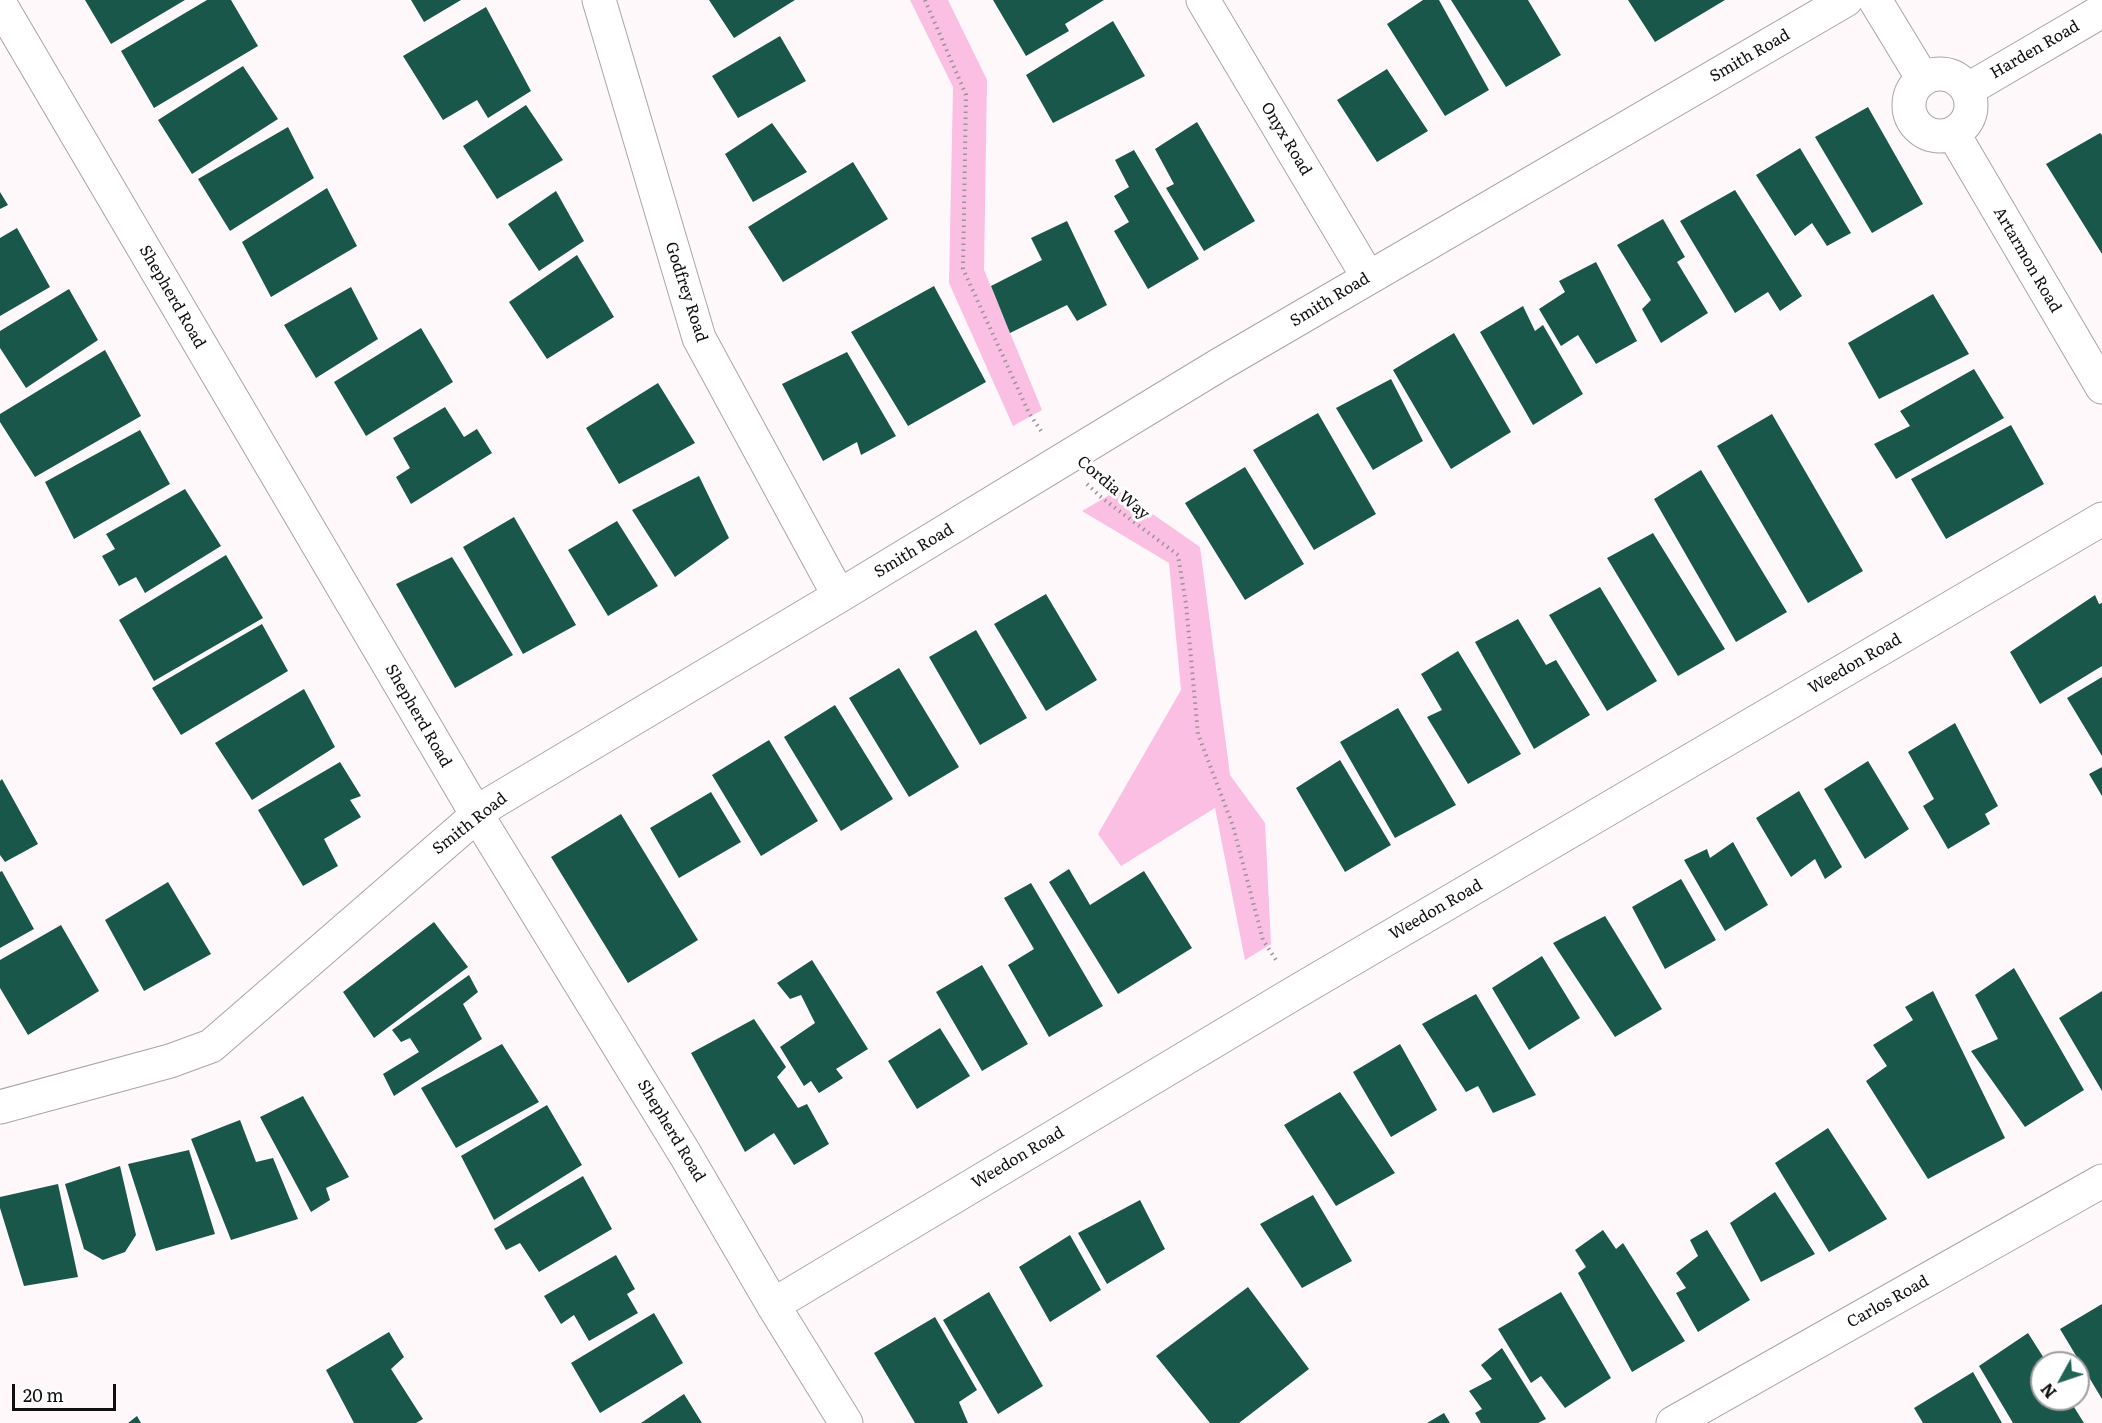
<!DOCTYPE html>
<html>
<head>
<meta charset="utf-8">
<style>
	body { margin:0 }
	#map { position:relative; width:2102px; height:1423px; overflow:hidden; background:#fef8fb; font-family:Literata,serif }
	canvas { display:block }
	.north { position:absolute; left:2030px; top:1351px; width:60px; height:60px; box-sizing:border-box; background:#fff; border:2px solid #9f9f9f; border-radius:50%; rotate:230deg; font-size:16px; font-weight:700; line-height:24px; text-align:center; color:#100f0f }
	.north::after { content:''; display:block; margin:auto; width:21px; height:27px; background:#1e6354; clip-path:polygon(50% 0,100% 100%,50% 72%,0 100%) }
	.scale { position:absolute; left:12px; top:1384px; width:104px; height:27px; box-sizing:border-box; border:3px solid #100f0f; border-top:0; padding-left:8px; font-size:18px; line-height:21px; white-space:nowrap; color:#100f0f; -webkit-text-stroke:4px #fff; paint-order:stroke }
</style>
</head>
<body>
<div id="map">
<canvas width="2102" height="1423"></canvas>
<div class="north">N</div>
<div class="scale">20 m</div>
</div>
<script>
const g = document.querySelector('canvas').getContext('2d');
g.lineJoin = 'round';
function paint(path, color) {
  g.fillStyle = color;
  g.fill(path, 'evenodd');
}
function stroke(path, color, width, dash) {
  g.strokeStyle = color;
  g.lineWidth = width;
  g.lineCap = dash ? 'butt' : 'round';
  g.setLineDash(dash || []);
  g.stroke(path);
}
function label(font, color, halo, rows, align = 'center') {
  g.font = font + ' Literata,serif';
  g.lineWidth = 6;
  g.setLineDash([]);
  g.textBaseline = 'middle';
  g.strokeStyle = halo;
  g.fillStyle = color;
  for (const [text, x, y, turn = 0] of rows) {
    g.save();
    g.translate(x, y);
    g.rotate((+turn || 0) * Math.PI / 180);
    g.textAlign = isNaN(turn) ? turn : align;
    if (halo) g.strokeText(text, 0, 0);
    g.fillText(text, 0, 0);
    g.restore();
  }
}
paint(new Path2D(`
	M 910,0 L 948,0 L 987,80 L 984,270 L 1042,410 L 1013,426 L 949,283 L 953,87 Z
	M 1118,490 L 1200,547 L 1230,775 L 1265,823 L 1271,944 L 1245,960 L 1215,808 L 1121,866 L 1098,834 L 1181,690 L 1169,563 L 1082,511 Z`), '#fabfe2');
paint(new Path2D(`
	M 85,0 L 185,0 L 111,44 Z
	M 207,0 L 231,0 L 258,46 L 154,108 L 121,51 Z
	M 411,0 L 461,0 L 424,22 Z
	M 709,0 L 795,0 L 734,38 Z
	M 993,0 L 1104,0 L 1065,24 L 1069,31 L 1026,56 Z
	M 1423,0 L 1439,0 L 1489,90 L 1445,116 L 1387,24 Z
	M 1451,0 L 1528,0 L 1561,55 L 1506,87 Z
	M 1628,0 L 1725,0 L 1655,42 Z
	M 486,7 L 531,91 L 488,118 L 477,100 L 443,120 L 403,56 Z
	M 1113,21 L 1145,76 L 1053,123 L 1026,75 Z
	M 780,36 L 806,81 L 738,118 L 712,76 Z
	M 243,66 L 278,119 L 192,174 L 158,120 Z
	M 1387,69 L 1428,131 L 1377,162 L 1337,100 Z
	M 526,105 L 563,160 L 497,199 L 463,146 Z
	M 1868,107 L 1923,204 L 1872,233 L 1815,137 Z
	M 1197,122 L 1255,221 L 1204,251 L 1166,188 L 1174,184 L 1155,149 Z
	M 772,123 L 807,172 L 753,202 L 725,154 Z
	M 288,127 L 314,178 L 230,231 L 198,179 Z
	M 2100,133 L 2102,135 L 2102,254 L 2046,164 Z
	M 1800,148 L 1851,233 L 1827,246 L 1812,223 L 1795,236 L 1756,175 Z
	M 1134,150 L 1199,259 L 1148,289 L 1114,231 L 1129,222 L 1114,196 L 1129,187 L 1115,160 Z
	M 853,162 L 888,219 L 783,282 L 748,227 Z
	M 327,188 L 357,246 L 271,297 L 242,242 Z
	M 1735,190 L 1802,296 L 1780,311 L 1768,292 L 1735,313 L 1680,221 Z
	M 556,191 L 584,241 L 539,271 L 508,224 Z
	M 0,192 L 8,205 L 0,209 Z
	M 1663,219 L 1685,257 L 1677,262 L 1708,313 L 1661,343 L 1642,309 L 1651,300 L 1617,245 Z
	M 1067,221 L 1107,305 L 1077,321 L 1067,305 L 1010,333 L 991,286 L 1042,260 L 1031,238 Z
	M 17,228 L 50,287 L 0,316 L 0,238 Z
	M 577,255 L 614,317 L 547,359 L 509,302 Z
	M 1596,262 L 1637,341 L 1596,364 L 1578,335 L 1561,346 L 1539,309 L 1565,292 L 1559,281 Z
	M 934,286 L 986,382 L 908,426 L 851,332 Z
	M 351,287 L 378,339 L 316,378 L 284,325 Z
	M 69,289 L 98,340 L 26,388 L 0,348 L 0,331 Z
	M 1933,294 L 1969,354 L 1879,399 L 1848,343 Z
	M 1523,306 L 1535,331 L 1543,325 L 1583,394 L 1533,425 L 1480,332 Z
	M 421,328 L 453,382 L 366,436 L 334,382 Z
	M 1454,333 L 1511,432 L 1451,469 L 1393,370 Z
	M 105,350 L 141,416 L 35,477 L 0,422 L 0,414 Z
	M 847,352 L 896,436 L 861,455 L 857,442 L 823,461 L 782,384 Z
	M 1974,369 L 2004,418 L 1896,479 L 1874,444 L 1910,426 L 1900,411 Z
	M 1391,379 L 1423,441 L 1373,470 L 1336,408 Z
	M 658,383 L 695,443 L 619,484 L 586,428 Z
	M 445,407 L 464,437 L 477,429 L 492,453 L 411,504 L 396,477 L 410,468 L 393,438 Z
	M 1318,413 L 1376,514 L 1314,550 L 1253,450 Z
	M 1772,414 L 1863,571 L 1808,603 L 1717,446 Z
	M 2011,425 L 2044,484 L 1946,539 L 1911,479 Z
	M 140,430 L 170,484 L 74,539 L 45,482 Z
	M 1245,467 L 1304,564 L 1245,600 L 1185,503 Z
	M 1701,470 L 1787,612 L 1736,642 L 1654,499 Z
	M 699,476 L 729,538 L 675,577 L 632,510 Z
	M 185,489 L 221,546 L 145,593 L 136,577 L 119,586 L 102,556 L 115,549 L 106,534 Z
	M 514,517 L 576,625 L 523,654 L 463,547 Z
	M 617,521 L 658,586 L 608,616 L 568,550 Z
	M 1653,533 L 1725,649 L 1678,676 L 1607,558 Z
	M 226,555 L 263,618 L 154,681 L 119,620 Z
	M 452,557 L 513,655 L 455,688 L 396,584 Z
	M 1600,587 L 1657,681 L 1607,711 L 1549,615 Z
	M 1046,594 L 1097,680 L 1046,711 L 994,624 Z
	M 2095,595 L 2099,604 L 2102,603 L 2102,666 L 2040,704 L 2010,652 Z
	M 1518,619 L 1546,665 L 1556,660 L 1590,715 L 1534,749 L 1475,642 Z
	M 262,624 L 288,671 L 181,735 L 152,688 Z
	M 976,630 L 1027,718 L 980,745 L 929,657 Z
	M 1458,651 L 1521,754 L 1468,784 L 1427,717 L 1442,710 L 1421,674 Z
	M 899,668 L 959,767 L 909,797 L 849,698 Z
	M 2102,677 L 2102,756 L 2067,698 Z
	M 304,689 L 335,747 L 252,800 L 215,743 Z
	M 835,705 L 893,799 L 841,831 L 784,737 Z
	M 1398,708 L 1456,805 L 1395,838 L 1340,742 Z
	M 1955,723 L 1998,806 L 1985,814 L 1990,824 L 1948,849 L 1923,806 L 1934,799 L 1908,752 Z
	M 769,740 L 818,821 L 761,856 L 712,775 Z
	M 1340,760 L 1391,845 L 1345,872 L 1296,788 Z
	M 1868,761 L 1909,829 L 1865,859 L 1824,789 Z
	M 340,762 L 361,796 L 350,800 L 361,817 L 324,839 L 338,866 L 303,886 L 258,810 Z
	M 2102,767 L 2102,796 L 2089,774 Z
	M 2,779 L 38,844 L 5,862 L 0,855 L 0,781 Z
	M 1799,791 L 1842,867 L 1825,879 L 1815,859 L 1791,877 L 1756,818 Z
	M 711,792 L 741,842 L 679,878 L 650,828 Z
	M 621,814 L 698,940 L 628,983 L 551,857 Z
	M 1733,842 L 1768,905 L 1725,931 L 1684,860 L 1707,849 L 1710,858 Z
	M 1069,869 L 1090,905 L 1144,871 L 1192,948 L 1118,994 L 1049,882 Z
	M 2,871 L 34,929 L 0,948 L 0,872 Z
	M 1681,879 L 1716,940 L 1665,969 L 1632,907 Z
	M 168,882 L 211,954 L 144,991 L 105,920 Z
	M 1031,883 L 1103,1006 L 1049,1037 L 1008,965 L 1034,949 L 1004,898 Z
	M 1605,916 L 1662,1009 L 1615,1037 L 1553,943 Z
	M 434,922 L 468,967 L 374,1038 L 343,992 Z
	M 61,925 L 99,991 L 28,1035 L 0,988 L 0,960 Z
	M 1542,956 L 1580,1018 L 1529,1050 L 1492,988 Z
	M 812,960 L 868,1049 L 836,1069 L 843,1078 L 819,1093 L 811,1081 L 804,1086 L 780,1047 L 815,1023 L 801,995 L 790,999 L 777,983 Z
	M 982,965 L 1028,1044 L 982,1071 L 936,992 Z
	M 2014,968 L 2084,1090 L 2025,1127 L 1971,1051 L 1998,1039 L 1975,995 Z
	M 469,975 L 478,992 L 463,1004 L 482,1039 L 394,1096 L 383,1074 L 419,1052 L 410,1038 L 401,1042 L 392,1030 Z
	M 1933,991 L 2005,1138 L 1928,1179 L 1866,1081 L 1887,1066 L 1873,1045 L 1913,1020 L 1905,1007 Z
	M 2102,991 L 2102,1091 L 2059,1018 Z
	M 1476,994 L 1536,1095 L 1493,1113 L 1478,1086 L 1466,1092 L 1422,1024 Z
	M 754,1019 L 786,1067 L 777,1077 L 798,1108 L 807,1104 L 829,1144 L 794,1165 L 774,1133 L 745,1152 L 691,1053 Z
	M 940,1028 L 970,1076 L 917,1109 L 888,1061 Z
	M 502,1044 L 539,1102 L 456,1148 L 421,1088 Z
	M 1400,1044 L 1437,1110 L 1391,1137 L 1353,1072 Z
	M 1340,1092 L 1395,1173 L 1336,1206 L 1284,1125 Z
	M 303,1096 L 349,1177 L 326,1188 L 330,1200 L 311,1212 L 260,1117 Z
	M 547,1105 L 582,1165 L 494,1220 L 461,1156 Z
	M 240,1120 L 256,1162 L 273,1158 L 298,1219 L 231,1240 L 191,1139 Z
	M 1828,1128 L 1887,1219 L 1829,1252 L 1775,1163 Z
	M 189,1150 L 215,1234 L 156,1251 L 128,1164 Z
	M 120,1166 L 136,1235 L 125,1252 L 103,1260 L 84,1249 L 65,1184 Z
	M 583,1176 L 612,1229 L 539,1272 L 520,1243 L 506,1250 L 494,1229 Z
	M 58,1184 L 78,1277 L 24,1286 L 0,1208 L 0,1197 Z
	M 1775,1192 L 1815,1254 L 1761,1282 L 1730,1223 Z
	M 1313,1195 L 1352,1261 L 1302,1288 L 1260,1224 Z
	M 1140,1200 L 1165,1249 L 1107,1284 L 1078,1233 Z
	M 1603,1230 L 1616,1249 L 1623,1243 L 1685,1341 L 1632,1372 L 1578,1273 L 1586,1267 L 1575,1250 Z
	M 1707,1230 L 1750,1300 L 1698,1332 L 1676,1293 L 1686,1288 L 1676,1273 L 1698,1256 L 1690,1240 Z
	M 1070,1235 L 1101,1290 L 1050,1322 L 1019,1267 Z
	M 616,1255 L 635,1289 L 627,1294 L 638,1313 L 589,1341 L 574,1315 L 561,1324 L 544,1296 Z
	M 1248,1287 L 1309,1369 L 1239,1423 L 1210,1423 L 1156,1356 Z
	M 989,1292 L 1043,1386 L 998,1414 L 943,1320 Z
	M 1561,1292 L 1611,1378 L 1565,1408 L 1541,1376 L 1531,1383 L 1498,1329 Z
	M 2102,1304 L 2102,1399 L 2060,1329 Z
	M 654,1313 L 683,1363 L 600,1413 L 571,1363 Z
	M 935,1317 L 977,1390 L 959,1402 L 968,1423 L 915,1423 L 874,1353 Z
	M 389,1332 L 404,1357 L 391,1369 L 423,1419 L 416,1423 L 354,1423 L 326,1370 Z
	M 2028,1333 L 2047,1363 L 2042,1363 L 2042,1399 L 2069,1399 L 2084,1423 L 2013,1423 L 1979,1366 Z
	M 1502,1348 L 1546,1419 L 1538,1423 L 1481,1423 L 1475,1413 L 1482,1409 L 1469,1391 L 1492,1379 L 1481,1365 Z
	M 1973,1372 L 2002,1423 L 1923,1423 L 1914,1408 Z
	M 684,1394 L 702,1423 L 641,1423 Z
	M 1444,1413 L 1450,1423 L 1427,1423 Z
	M 137,1416 L 141,1423 L 128,1423 Z`), '#19574a');
const minor = new Path2D(`
	M 599,0 L 699,338 L 839,596
	M 1203,0 L 1368,277
	M 1875,0 L 1923,79
	M 0,4 L 477,815 L 685,1154 L 773,1305 L 846,1423
	M1909 105a31 31 0 1 1 62 0a31 31 0 1 1-62 0Z
	M 1967,90 L 2102,11
	M 1953,133 L 2102,387
	M 0,1107 L 170,1061 L 211,1046 L 490,804 L 839,596 L 1219,365 L 1846,0
	M 773,1305 L 1296,992 L 2102,519
	M 1673,1423 L 2102,1181`);
stroke(minor, '#a9a4a6', 35);
stroke(new Path2D(`
	M 925,0 L 966,95 L 963,269 L 1029,413 L 1043,434
	M 1087,484 L 1102,498 L 1178,555 L 1186,604 L 1198,734 L 1233,826 L 1263,940 L 1278,963`), '#999597', 4, [1.5, 4.5]);
stroke(minor, '#fff', 33);
label('16px', '#100f0f', '#fff', [
	["Harden Road",2035,50,-30],
	["Smith Road",1750,56,-30],
	["Onyx Road",1286,139,59],
	["Artarmon Road",2027,260,60],
	["Godfrey Road",686,292,72],
	["Shepherd Road",172,297,60],
	["Smith Road",1330,300,-31],
	["Cordia Way",1113,488,40],
	["Smith Road",914,551,-31],
	["Weedon Road",1855,664,-30],
	["Shepherd Road",418,716,60],
	["Smith Road",470,824,-38],
	["Weedon Road",1436,910,-30],
	["Shepherd Road",671,1131,59],
	["Weedon Road",1018,1158,-31],
	["Carlos Road",1888,1302,-29]
]);
</script>
</body>
</html>
